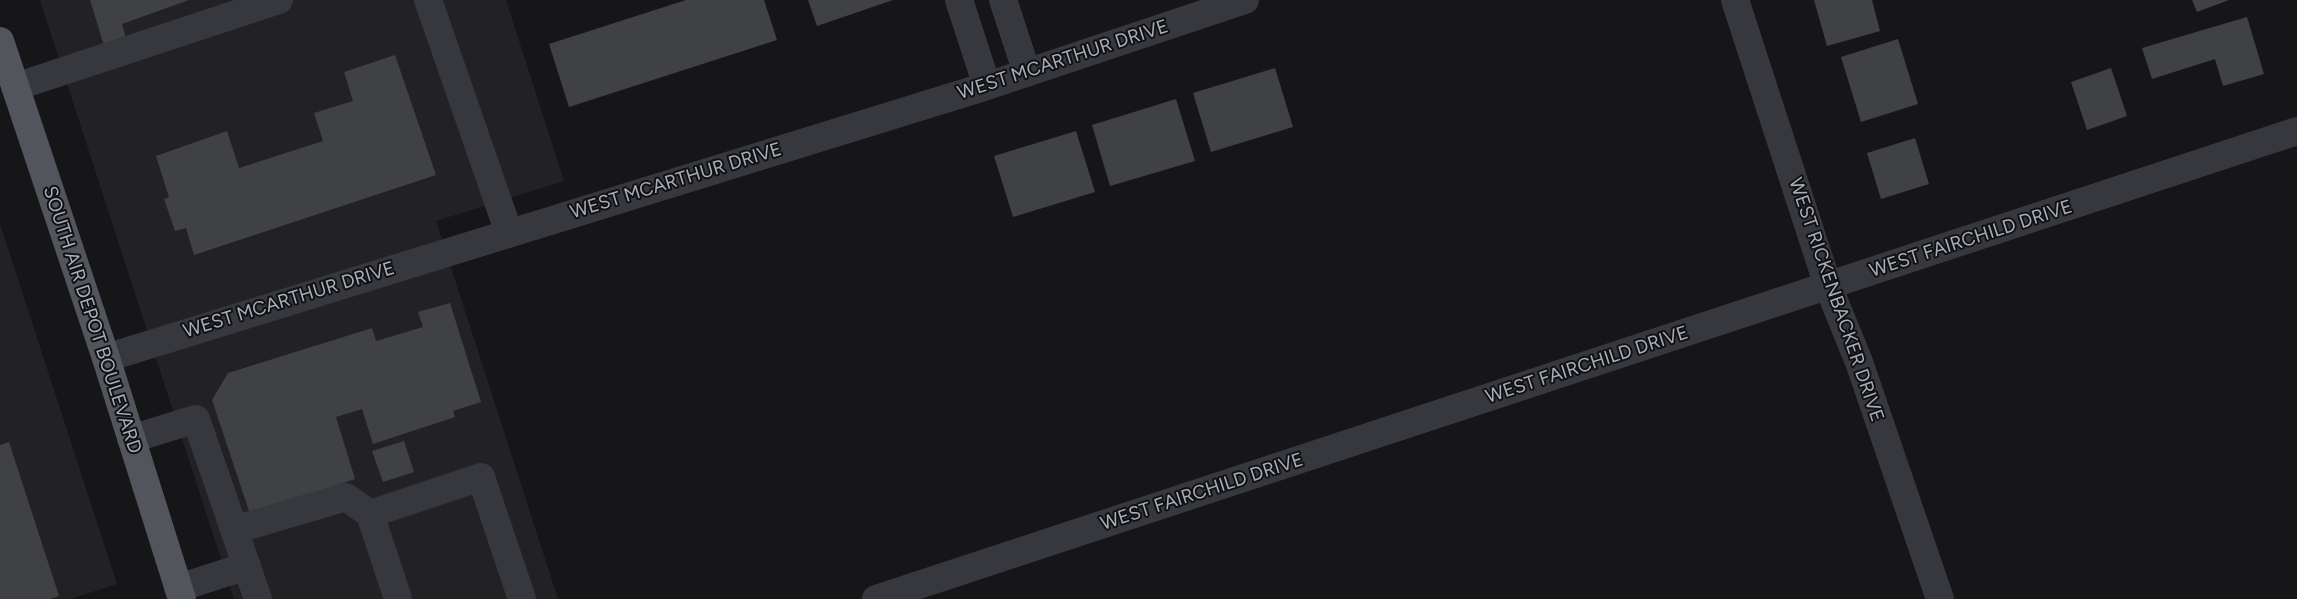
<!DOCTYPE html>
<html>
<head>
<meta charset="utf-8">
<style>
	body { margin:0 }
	canvas { display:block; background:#161618 }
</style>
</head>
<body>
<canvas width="2297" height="599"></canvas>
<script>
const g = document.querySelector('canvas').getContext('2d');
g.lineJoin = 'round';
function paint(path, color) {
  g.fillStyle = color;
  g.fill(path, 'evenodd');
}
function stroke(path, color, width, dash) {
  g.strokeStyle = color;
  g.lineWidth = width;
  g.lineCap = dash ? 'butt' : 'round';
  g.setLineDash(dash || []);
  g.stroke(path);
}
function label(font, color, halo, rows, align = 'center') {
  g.font = font + ' Figtree,sans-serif';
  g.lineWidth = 4;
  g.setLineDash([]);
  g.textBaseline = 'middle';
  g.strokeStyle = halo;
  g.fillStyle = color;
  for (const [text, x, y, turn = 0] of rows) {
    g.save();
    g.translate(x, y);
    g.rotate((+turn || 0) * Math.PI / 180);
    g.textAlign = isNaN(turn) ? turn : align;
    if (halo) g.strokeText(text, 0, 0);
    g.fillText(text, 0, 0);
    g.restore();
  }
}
paint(new Path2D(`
	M 40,0 L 506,0 L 564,181 L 436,221 L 558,599 L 234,599 Z
	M 0,224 L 117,584 L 70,599 L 0,599 Z`), '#222225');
paint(new Path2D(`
	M 90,0 L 189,0 L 122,24 L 128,45 L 106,52 Z
	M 686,0 L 764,0 L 777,40 L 569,107 L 549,44 Z
	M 808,0 L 893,0 L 817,26 Z
	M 1814,0 L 1872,0 L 1880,31 L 1827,46 Z
	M 2192,0 L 2229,0 L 2197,12 Z
	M 2247,17 L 2264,74 L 2223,86 L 2215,59 L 2152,79 L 2142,48 Z
	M 1898,39 L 1918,104 L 1861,122 L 1841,57 Z
	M 395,55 L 436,175 L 194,255 L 186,228 L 175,231 L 164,199 L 169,197 L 156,156 L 227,131 L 239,168 L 323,141 L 314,113 L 353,101 L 344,72 Z
	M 1275,68 L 1293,127 L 1211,152 L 1193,93 Z
	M 2111,68 L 2127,116 L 2087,130 L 2071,82 Z
	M 1176,99 L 1195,161 L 1110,186 L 1092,125 Z
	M 1076,131 L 1095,192 L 1013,217 L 994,156 Z
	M 1915,138 L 1929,184 L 1881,199 L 1867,153 Z
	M 450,303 L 481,402 L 453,411 L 455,417 L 373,444 L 362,409 L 336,417 L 355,479 L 250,514 L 212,400 L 228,373 L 372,328 L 376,341 L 423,327 L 418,312 Z
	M 404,441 L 414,472 L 383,482 L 372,451 Z
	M 9,442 L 59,596 L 50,599 L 0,599 L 0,445 Z`), '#404145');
stroke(new Path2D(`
	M 428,0 L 509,233
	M 959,0 L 987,86
	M 1003,0 L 1027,73
	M 1735,0 L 1828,286 L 1859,362 L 1940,599
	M 15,87 L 279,0
	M 106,358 L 987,86 L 1245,0
	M 131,439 L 196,419 L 258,599
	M 370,514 L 481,477 L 522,599
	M 234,530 L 346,497 L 370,514 L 398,599
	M 178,588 L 247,566
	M 876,599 L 2297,131`), '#37383d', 28);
stroke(new Path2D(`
	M 0,41 L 106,358 L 182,599`), '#53555c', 28);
label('19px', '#a8adb8', '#111113', [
	["WEST MCARTHUR DRIVE",1063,60,-18],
	["WEST MCARTHUR DRIVE",676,181,-17],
	["WEST FAIRCHILD DRIVE",1971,239,-18],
	["WEST MCARTHUR DRIVE",289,300,-17],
	["WEST RICKENBACKER DRIVE",1836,300,71],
	["SOUTH AIR DEPOT BOULEVARD",92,320,72],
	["WEST FAIRCHILD DRIVE",1587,365,-18],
	["WEST FAIRCHILD DRIVE",1202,492,-18]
]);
</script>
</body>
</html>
